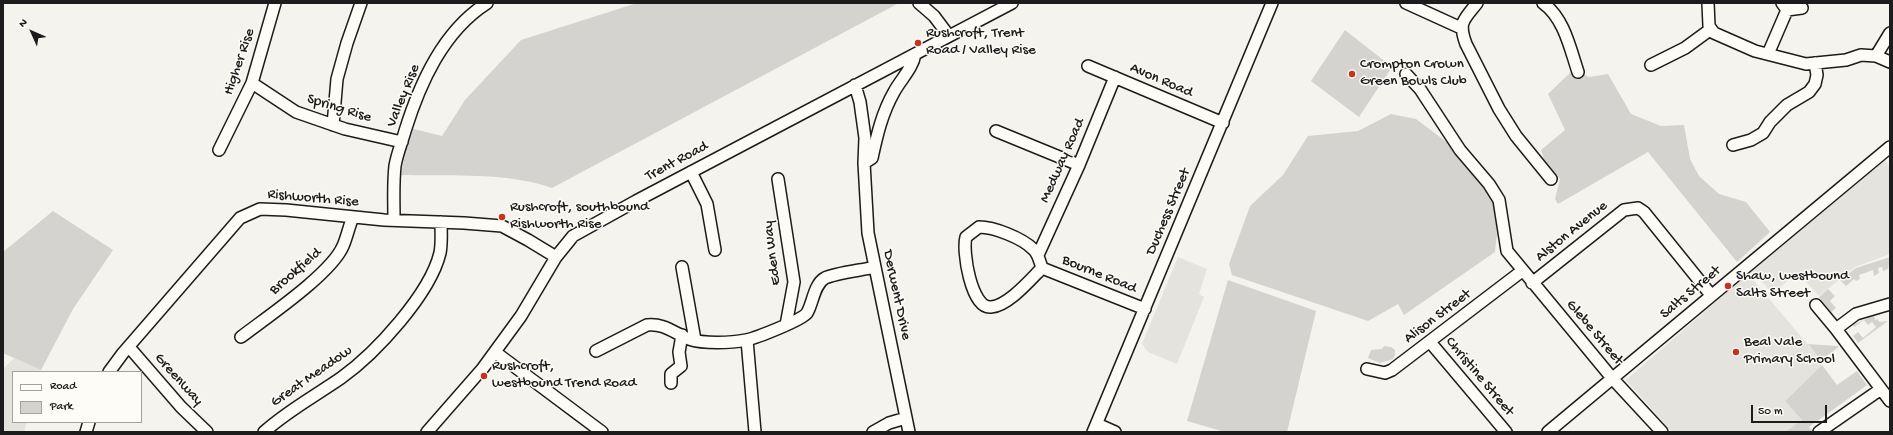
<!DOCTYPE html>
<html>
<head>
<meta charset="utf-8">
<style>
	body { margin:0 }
	#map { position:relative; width:1893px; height:435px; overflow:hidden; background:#f4f3ee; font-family:"Gochi Hand",sans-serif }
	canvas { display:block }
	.frame { position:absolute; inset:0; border:4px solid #1c1c1c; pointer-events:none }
	.legend { position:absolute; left:12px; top:371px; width:130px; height:52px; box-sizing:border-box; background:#fdfcf7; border:1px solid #a3a29f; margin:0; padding:5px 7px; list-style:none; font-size:12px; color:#1c1c1c }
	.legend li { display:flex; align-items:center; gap:8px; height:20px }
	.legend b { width:20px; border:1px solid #a3a29f }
	.north { position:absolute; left:12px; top:12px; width:40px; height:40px; -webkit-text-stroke:3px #fdfcf7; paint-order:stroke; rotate:315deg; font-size:11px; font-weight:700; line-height:16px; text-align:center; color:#1c1c1c }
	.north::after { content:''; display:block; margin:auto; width:14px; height:18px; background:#1c1c1c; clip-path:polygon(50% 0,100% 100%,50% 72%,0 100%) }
	.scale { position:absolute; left:1751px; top:405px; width:76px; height:18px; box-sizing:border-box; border:2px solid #1c1c1c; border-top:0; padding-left:5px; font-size:12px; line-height:14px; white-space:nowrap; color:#1c1c1c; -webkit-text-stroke:3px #fdfcf7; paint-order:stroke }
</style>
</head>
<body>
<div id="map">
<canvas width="1893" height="435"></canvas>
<div class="frame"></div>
<ul class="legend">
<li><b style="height:5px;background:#fdfcf7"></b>Road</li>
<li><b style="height:11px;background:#d4d3cf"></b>Park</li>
</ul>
<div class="north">N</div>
<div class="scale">50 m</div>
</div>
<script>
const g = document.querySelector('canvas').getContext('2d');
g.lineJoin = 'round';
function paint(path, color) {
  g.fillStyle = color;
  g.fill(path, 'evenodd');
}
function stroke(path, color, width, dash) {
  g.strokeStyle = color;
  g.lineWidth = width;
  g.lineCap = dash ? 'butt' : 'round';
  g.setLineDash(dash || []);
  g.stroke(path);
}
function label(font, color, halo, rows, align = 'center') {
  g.font = font + ' "Gochi Hand",sans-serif';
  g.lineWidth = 3;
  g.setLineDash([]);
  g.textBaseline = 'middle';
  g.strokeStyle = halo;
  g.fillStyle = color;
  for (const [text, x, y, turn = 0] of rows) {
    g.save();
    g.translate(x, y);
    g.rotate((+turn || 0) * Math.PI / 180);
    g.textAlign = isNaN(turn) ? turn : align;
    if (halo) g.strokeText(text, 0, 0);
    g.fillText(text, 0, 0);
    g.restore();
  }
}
paint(new Path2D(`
	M 1885,160 L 1890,167 L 1890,254 L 1855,267 L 1819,296 L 1797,272 L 1773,294 L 1752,271 Z
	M 1178,257 L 1207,269 L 1199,294 L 1204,297 L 1177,364 L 1148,352 L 1142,344 Z
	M 1748,274 L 1821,360 L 1822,365 L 1785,401 L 1802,420 L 1785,432 L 1672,432 L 1626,380 Z
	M 14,358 L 41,370 L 40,372 L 13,372 L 13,422 L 27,422 L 24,432 L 3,432 L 3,369 Z`), '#e4e3de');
paint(new Path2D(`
	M 637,3 L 899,3 L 552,188 C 508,172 448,176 401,175 L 410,128 L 442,136 L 465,100 L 521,40 Z
	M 1345,30 L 1392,67 L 1359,117 L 1311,81 Z
	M 1574,69 L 1589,77 L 1608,74 L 1631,114 L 1661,126 L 1684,125 L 1690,159 L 1699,176 L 1719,194 L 1746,202 L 1770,232 L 1737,262 L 1648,152 L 1558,204 L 1555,199 L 1560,179 L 1544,159 L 1541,150 L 1565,130 L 1548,94 Z
	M 1391,114 L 1416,119 L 1452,146 L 1493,196 L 1497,234 L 1495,252 L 1404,315 L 1398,304 L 1368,321 L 1232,275 L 1229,264 L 1250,206 L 1283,175 L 1308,136 L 1358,131 Z
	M 53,211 L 113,250 L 73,309 L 41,370 L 3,353 L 3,252 Z
	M 1890,257 L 1888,269 L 1883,271 L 1882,267 L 1878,268 L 1879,273 L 1874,276 L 1873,270 L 1859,275 L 1860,279 L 1856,281 L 1854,279 L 1846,286 L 1840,280 L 1856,268 Z
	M 1228,280 L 1316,311 L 1287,432 L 1225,432 L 1187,421 Z
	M 1828,289 L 1835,296 L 1830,301 L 1836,308 L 1831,312 L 1819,297 Z
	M 1874,315 L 1875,320 L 1878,319 L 1879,322 L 1888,321 L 1858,343 L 1853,336 L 1858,332 L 1863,338 L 1876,327 L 1872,322 L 1868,325 L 1864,320 L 1854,327 L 1853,325 Z
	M 1808,344 L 1837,346 L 1839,347 L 1821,360 Z
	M 1384,346 L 1391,347 L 1395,350 L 1395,355 L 1393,359 L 1380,363 L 1368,358 L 1371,350 L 1382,349 Z
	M 1822,365 L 1837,385 L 1857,371 L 1867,385 L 1809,427 L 1813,432 L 1785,432 L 1802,420 L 1785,401 Z`), '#d4d3cf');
const minor = new Path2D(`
	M 919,3 L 934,16 L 949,36
	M 1406,3 L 1461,28
	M 1477,3 C 1463,21 1458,22 1466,44 L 1499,109 L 1516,136 L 1551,179
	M 1543,3 C 1564,18 1570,48 1578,72
	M 1708,3 L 1709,26 L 1714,33 L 1755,51 L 1806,64 L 1846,60 L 1861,55 L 1876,56 L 1890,62
	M 1782,3 L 1787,10 L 1802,8
	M 1768,54 L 1787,10
	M 1876,56 L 1890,33
	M 1651,65 L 1685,48 L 1711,29
	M 1088,66 L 1223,123
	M 1406,74 L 1420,89 L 1460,150 L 1489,184 L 1499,200 L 1507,251 L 1612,378 L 1662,432
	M 252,83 L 296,112 L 345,129 L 402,142
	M 855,85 L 860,102 L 865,138 L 864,163 L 868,233 L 909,432
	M 333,125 L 337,79 L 347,43 L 361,3
	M 996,131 L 1079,165
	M 1733,145 L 1751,140 L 1763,133 L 1770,122 L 1787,105 L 1809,92 L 1815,84 L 1817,75 L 1815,63
	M 219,150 L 252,83 L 275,3
	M 864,163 L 872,158 C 877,135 882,113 894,92 C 901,79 913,68 915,54
	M 691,172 L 707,204 L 715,250
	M 778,179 L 794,282 L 786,325
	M 394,220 C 394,202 393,184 395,166 C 397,154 402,142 405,131 C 420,83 443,31 487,3
	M 979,227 C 994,227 1022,238 1033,249 C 1038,253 1040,262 1042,268 C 1030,280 1008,306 991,307 C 971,309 962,250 966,237 Z
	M 1038,255 L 1079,165 L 1115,77
	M 682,267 L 695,340
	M 1042,268 L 1145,309
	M 1532,283 L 1624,210 L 1638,208 L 1644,212 L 1711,295
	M 1816,305 L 1836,329 L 1890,401
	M 1836,329 L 1856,314 L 1890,304
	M 241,337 C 267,317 331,274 343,246 C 347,237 349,226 353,217
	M 747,340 L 755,432
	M 1430,342 L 1506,432
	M 129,347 L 181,407 L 207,432
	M 596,351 L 647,325 C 664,323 674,333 689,339 C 704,344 731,343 746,340 C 756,338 802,320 807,313 C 813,303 814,284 825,278 C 835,273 863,270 875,267
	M 495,352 L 602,432
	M 1367,369 L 1385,373 L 1392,370 L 1522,271
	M 109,372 L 123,353 L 240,218 L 260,209 L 286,210 L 384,220 L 464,223 L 502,226 L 528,240 L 556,257
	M 671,383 L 671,374 L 681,366 L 679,352 L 682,335
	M 1097,424 L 1115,432
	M 86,432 L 89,422
	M 264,432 C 287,411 315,396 341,378 C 376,353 430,294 440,253 C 442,243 441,232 441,222
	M 427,432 L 483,368 L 521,316 L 556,257 L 573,236 L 636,201 L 1012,3
	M 873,432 L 889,423 L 906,418
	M 1093,432 L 1272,3
	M 1548,432 L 1890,147
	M 1819,432 L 1881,389`);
stroke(minor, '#1c1c1c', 14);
stroke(minor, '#fdfcf7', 11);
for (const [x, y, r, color] of [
	[918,43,4,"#c8321e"],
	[1352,74,4,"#c8321e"],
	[502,217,4,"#c8321e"],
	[1728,286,4,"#c8321e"],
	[1736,352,4,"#c8321e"],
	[484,376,4,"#c8321e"]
]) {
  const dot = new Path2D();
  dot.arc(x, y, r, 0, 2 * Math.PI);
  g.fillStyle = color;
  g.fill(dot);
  stroke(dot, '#fdfcf7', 1.5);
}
label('15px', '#1c1c1c', '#fdfcf7', [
	["Rushcroft, Trent",926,34],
	["Road / Valley Rise",926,51],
	["Crompton Crown",1360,65],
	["Green Bowls Club",1360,82],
	["Rushcroft, southbound",510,208],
	["Rishworth Rise",510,225],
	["Shaw, westbound",1736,277],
	["Salts Street",1736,294],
	["Beal Vale",1744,343],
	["Primary School",1744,360],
	["Rushcroft,",492,367],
	["westbound Trend Road",492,384]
], 'left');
label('15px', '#1c1c1c', '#fdfcf7', [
	["Higher Rise",240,62,-71],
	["Avon Road",1161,81,23],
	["Valley Rise",404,96,-68],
	["Spring Rise",339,109,17],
	["Medway Road",1063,161,-66],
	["Trent Road",677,162,-28],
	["Rishworth Rise",313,199,5],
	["Duchess Street",1169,212,-67],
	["Alston Avenue",1572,232,-39],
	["Eden Way",773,253,-97],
	["Brookfield",296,272,-41],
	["Bourne Road",1099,275,22],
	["Salts Street",1691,293,-40],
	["Derwent Drive",896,295,78],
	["Alison Street",1438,317,-37],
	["Glebe Street",1594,333,50],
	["Great Meadow",312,377,-35],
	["Christine Street",1479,377,50],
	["Greenway",178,380,48]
]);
</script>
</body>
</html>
